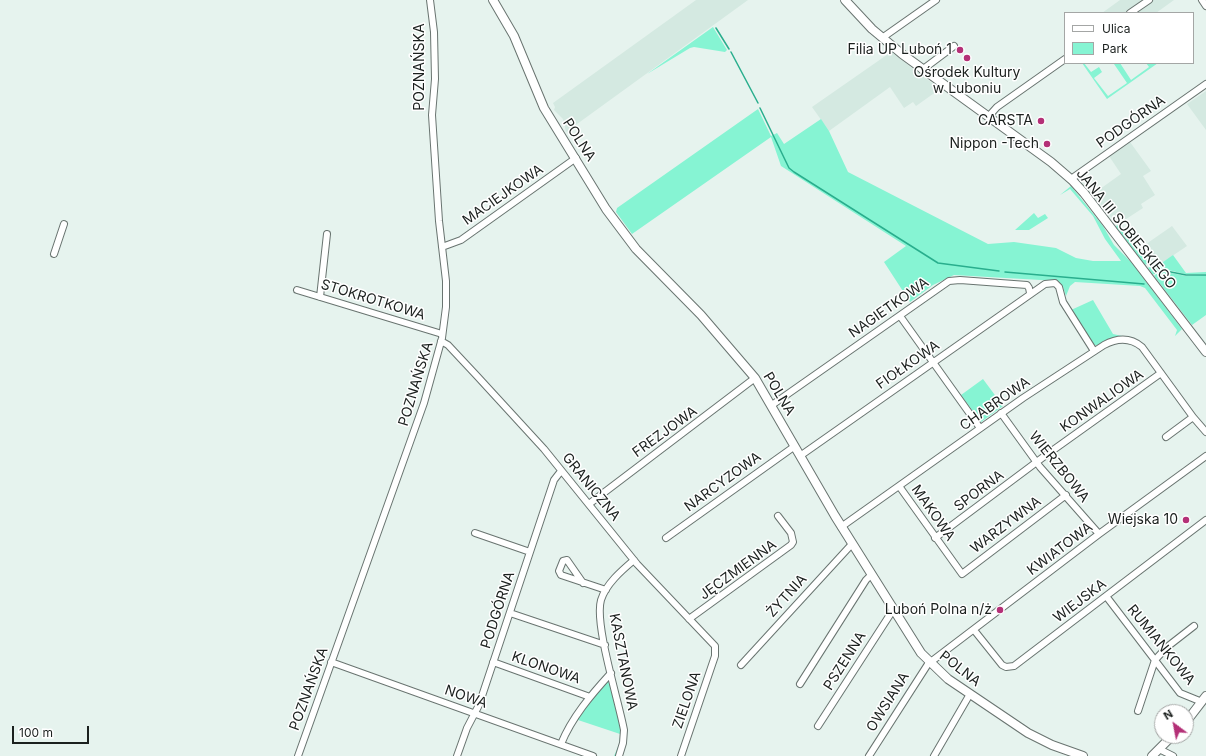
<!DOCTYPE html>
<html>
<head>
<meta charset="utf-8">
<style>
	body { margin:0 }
	#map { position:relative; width:1206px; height:756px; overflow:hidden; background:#e6f3ee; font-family:Inter,sans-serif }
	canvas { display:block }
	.legend { position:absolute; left:1064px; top:12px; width:130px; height:52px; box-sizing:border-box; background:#fff; border:1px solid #a4a6a5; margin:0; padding:5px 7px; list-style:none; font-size:12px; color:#1b201e }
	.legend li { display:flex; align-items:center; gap:8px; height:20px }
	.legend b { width:20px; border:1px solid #a4a6a5 }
	.north { position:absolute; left:1154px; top:704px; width:40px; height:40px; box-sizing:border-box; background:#fff; border:1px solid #a4a6a5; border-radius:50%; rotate:328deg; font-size:11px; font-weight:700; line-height:16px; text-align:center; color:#1b201e }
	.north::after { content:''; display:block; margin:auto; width:14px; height:18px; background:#b43077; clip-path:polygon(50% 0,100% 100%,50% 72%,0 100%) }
	.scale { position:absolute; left:12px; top:726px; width:77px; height:18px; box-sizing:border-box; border:2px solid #1b201e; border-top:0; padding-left:5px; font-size:12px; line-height:14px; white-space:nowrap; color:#1b201e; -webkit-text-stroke:3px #fff; paint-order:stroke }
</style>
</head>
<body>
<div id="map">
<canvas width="1206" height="756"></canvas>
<ul class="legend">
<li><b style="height:5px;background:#fff"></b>Ulica</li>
<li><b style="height:11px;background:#86f4d3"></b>Park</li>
</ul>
<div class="north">N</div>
<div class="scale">100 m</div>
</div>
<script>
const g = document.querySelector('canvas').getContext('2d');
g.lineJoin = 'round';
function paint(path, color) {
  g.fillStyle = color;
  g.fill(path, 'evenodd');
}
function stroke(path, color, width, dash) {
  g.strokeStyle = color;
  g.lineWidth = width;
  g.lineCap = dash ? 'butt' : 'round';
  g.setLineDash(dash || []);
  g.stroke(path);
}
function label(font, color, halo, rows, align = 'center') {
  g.font = font + ' Inter,sans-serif';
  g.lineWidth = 3;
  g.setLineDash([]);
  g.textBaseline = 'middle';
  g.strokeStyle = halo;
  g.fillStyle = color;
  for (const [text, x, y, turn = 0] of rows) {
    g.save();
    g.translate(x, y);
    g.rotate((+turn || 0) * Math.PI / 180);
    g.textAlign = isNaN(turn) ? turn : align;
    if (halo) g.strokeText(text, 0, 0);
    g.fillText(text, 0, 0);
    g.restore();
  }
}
paint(new Path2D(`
	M 696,0 L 748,0 L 566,132 L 563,119 L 554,110 L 555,107 L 553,103 Z
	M 1120,0 L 1174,0 L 1156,13 L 1102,13 Z
	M 891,52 L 940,89 L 916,106 L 913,102 L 904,108 L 890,87 L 829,131 L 812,107 Z
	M 1206,91 L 1206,130 L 1187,104 Z
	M 1130,142 L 1151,171 L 1143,176 L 1155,195 L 1141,204 L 1143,208 L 1117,225 L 1093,194 L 1121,174 L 1109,156 Z
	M 1172,226 L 1187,246 L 1153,269 L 1139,249 Z`), '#d4e9e1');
paint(new Path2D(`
	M 713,27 L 727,50 L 725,52 L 694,47 L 690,48 L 647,74 Z
	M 1082,63 L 1084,63 L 1091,72 L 1099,67 L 1102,72 L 1094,78 L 1108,96 L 1127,83 L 1114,64 L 1120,63 L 1131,80 L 1149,67 L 1146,63 L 1158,63 L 1107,99 Z
	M 758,109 L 771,136 L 777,133 L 784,144 L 821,119 L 829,131 L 848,172 L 988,244 L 1014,242 L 1056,248 L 1076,258 L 1093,261 L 1121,261 L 1105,239 L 1093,216 L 1070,189 L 1060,195 L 1071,186 L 1103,226 L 1114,245 L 1132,263 L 1182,329 L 1175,336 L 1177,330 L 1145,288 L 1140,286 L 1075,282 L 1070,286 L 1066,296 L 1063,287 L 1058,281 L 954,275 L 933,285 L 910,302 L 884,262 L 906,246 L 781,166 L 771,137 L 632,234 L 616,212 L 617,208 Z
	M 1034,213 L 1038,218 L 1045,214 L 1048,218 L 1029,230 L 1015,230 Z
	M 1117,225 L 1148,263 L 1145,265 L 1116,227 Z
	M 1173,255 L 1186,273 L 1206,272 L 1206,274 C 1200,274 1193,274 1186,274 C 1176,273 1161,265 1153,275 L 1148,268 L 1151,266 L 1153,269 Z
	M 1158,272 L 1166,272 L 1186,276 L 1206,275 L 1206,315 L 1192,325 L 1154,276 Z
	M 1093,300 L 1113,334 L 1122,336 C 1112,337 1103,347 1093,345 L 1071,310 Z
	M 983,379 L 1003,406 L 981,422 L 961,395 Z
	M 607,681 L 609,681 C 616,708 626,729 616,756 L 614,756 L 620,742 L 620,734 L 578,720 L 572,726 Z`), '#86f4d3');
stroke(new Path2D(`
	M 716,28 L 729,49
	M 731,52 L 758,103
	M 760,108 L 789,168 L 794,172 L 938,263 L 999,271
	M 1005,272 L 1144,284
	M 1155,273 L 1166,271 L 1186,275 L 1206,275`), '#29ae8d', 1.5);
const street = new Path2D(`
	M 1202,0 L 1206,6
	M 1130,13 L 1149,0
	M 882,38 L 936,0
	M 922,70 L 954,46
	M 988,117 L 997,107 L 1065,59
	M 1071,179 L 1206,84
	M 442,247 L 461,240 L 576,158
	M 54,254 L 64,224
	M 297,290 L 442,334
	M 320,297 L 327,234
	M 900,316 L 980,428
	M 441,341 L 448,345 L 477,376 L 544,449 L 637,564 L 715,646 L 715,656 L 681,756
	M 772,405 L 949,281 L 960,280 L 1027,285 L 1029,288 L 1030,293
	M 1001,413 L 1040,467 L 1099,534
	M 1166,437 L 1193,417 L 1206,432
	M 800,456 L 1045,284 L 1055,283 L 1059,287 L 1063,302 L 1094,351
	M 899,486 L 962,574 L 1066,495
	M 589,504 L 755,378
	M 841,527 L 1023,398 L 1104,345 C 1117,338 1130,337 1142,347 L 1193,417
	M 475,533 L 530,552
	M 666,538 L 795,446
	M 935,538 L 1042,458 L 1161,373
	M 583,583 L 567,560 L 563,561 L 559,571 L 561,575 L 606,590
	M 1106,596 L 1180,693 L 1202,702
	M 510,613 L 605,645
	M 689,619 L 791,545 L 793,542 L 791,533 L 778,516
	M 974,630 L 1002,665 L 1006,667 L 1014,666 L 1206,520
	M 331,662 L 593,756
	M 493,662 L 590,697
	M 741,665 L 852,544
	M 800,684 L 866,580 L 871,575
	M 1138,711 L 1155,660 L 1167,647 L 1194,626
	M 818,726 L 893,610
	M 561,744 C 572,717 591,695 611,673
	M 1159,749 L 1173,756
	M 298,756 L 424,403 L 442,338 L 446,307 L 446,281 L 439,221 L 432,115 L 435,79 L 434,32 L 430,0
	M 457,756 L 467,728 L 479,705 L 554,480 L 561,471
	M 619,756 L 623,743 L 624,730 C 619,702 594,624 601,600 C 606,584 621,571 634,560
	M 869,756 L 928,664 L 1099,534 L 1206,456
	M 934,756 L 970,694`);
const secondary = new Path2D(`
	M 493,0 L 514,36 L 544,108 L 606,209 L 636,249 L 701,315 L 755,378 L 835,516 L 921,653 L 948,679 L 1028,733 L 1052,745 L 1083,756
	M 845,0 L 872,29 L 902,54 L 1051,162 L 1073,181 L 1084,193 L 1206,352
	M 1186,722 L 1206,696
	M 1152,756 L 1172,736`);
stroke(street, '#697470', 8);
stroke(secondary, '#697470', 10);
stroke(street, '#fff', 6);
stroke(secondary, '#fff', 8);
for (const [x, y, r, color] of [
	[960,50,4,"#b43077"],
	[967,58,4,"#b43077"],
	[1041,121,4,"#b43077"],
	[1047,144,4,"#b43077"],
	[1186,520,4,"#b43077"],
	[1000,610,4,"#b43077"]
]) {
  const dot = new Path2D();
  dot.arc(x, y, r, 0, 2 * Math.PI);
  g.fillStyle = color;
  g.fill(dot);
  stroke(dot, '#fff', 1.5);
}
label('14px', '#1b201e', '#fff', [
	["Filia UP Luboń 1",952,50],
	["Ośrodek Kultury",967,73,"center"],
	["w Luboniu",967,89,"center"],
	["CARSTA",1033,121],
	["Nippon -Tech",1039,144],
	["Wiejska 10",1178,520],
	["Luboń Polna n/ż",992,610]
], 'right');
label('14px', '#1b201e', '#fff', [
	["POZNAŃSKA",420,67,-90],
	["PODGÓRNA",1131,122,-35],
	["POLNA",579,140,57],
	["MACIEJKOWA",503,195,-35],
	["JANA III SOBIESKIEGO",1126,229,51],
	["STOKROTKOWA",373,300,17],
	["NAGIETKOWA",889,308,-35],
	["FIOŁKOWA",908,365,-35],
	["POZNAŃSKA",416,384,-73],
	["POLNA",779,394,59],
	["KONWALIOWA",1102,401,-35],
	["CHABROWA",995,404,-35],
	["FREZJOWA",665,432,-36],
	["WIERZBOWA",1059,467,51],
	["NARCYZOWA",723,482,-36],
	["GRANICZNA",591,487,51],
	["SPORNA",979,491,-37],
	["MAKOWA",933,513,55],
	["WARZYWNA",1006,525,-37],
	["KWIATOWA",1060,549,-37],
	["JĘCZMIENNA",738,570,-36],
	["ŻYTNIA",787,596,-48],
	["WIEJSKA",1080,601,-37],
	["PODGÓRNA",498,610,-72],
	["RUMIANKOWA",1161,645,51],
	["PSZENNA",845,661,-58],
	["KASZTANOWA",623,662,79],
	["KLONOWA",546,668,19],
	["POLNA",960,669,38],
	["POZNAŃSKA",309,689,-70],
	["NOWA",466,697,19],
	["ZIELONA",687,700,-71],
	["OWSIANA",888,702,-58]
]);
</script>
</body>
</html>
